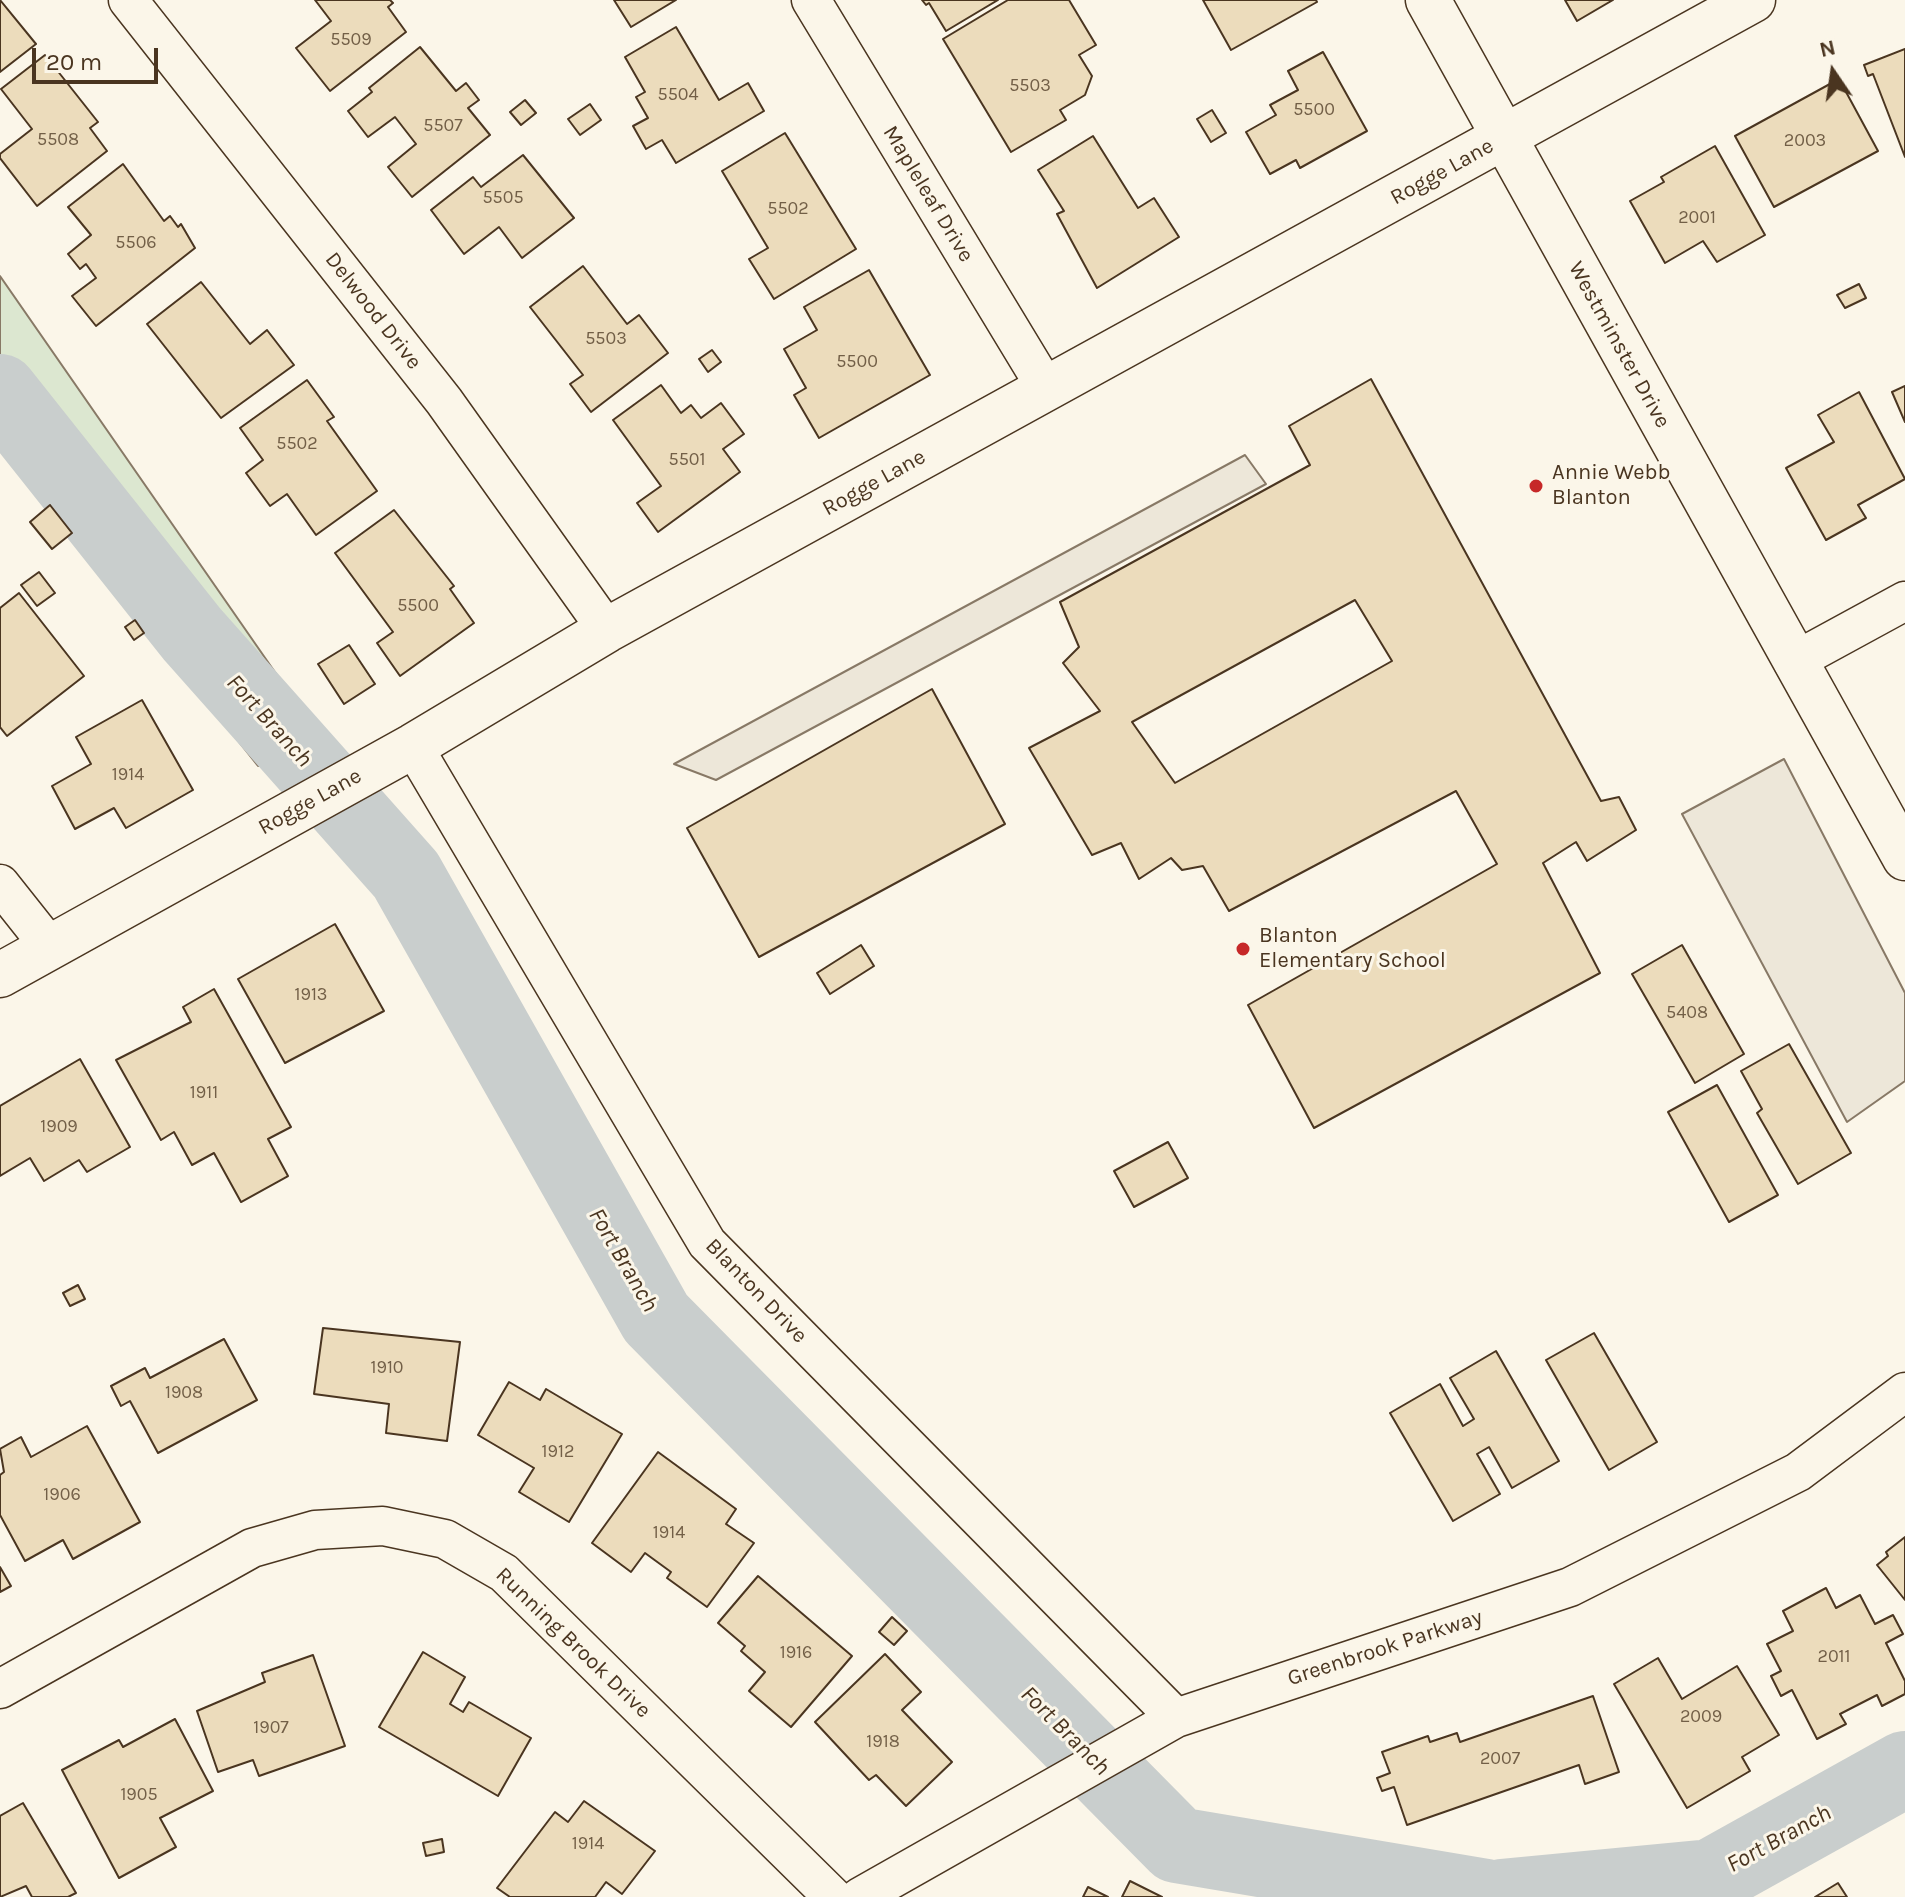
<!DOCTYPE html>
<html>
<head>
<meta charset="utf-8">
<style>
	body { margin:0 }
	#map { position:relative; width:1905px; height:1897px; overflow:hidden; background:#fbf6e9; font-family:Karla,sans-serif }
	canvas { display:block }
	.north { position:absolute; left:1793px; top:32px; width:80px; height:80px; -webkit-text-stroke:6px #fbf6e9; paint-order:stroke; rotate:347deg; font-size:22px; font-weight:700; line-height:32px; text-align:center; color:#4a3520 }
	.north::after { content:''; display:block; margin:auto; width:28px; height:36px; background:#4a3520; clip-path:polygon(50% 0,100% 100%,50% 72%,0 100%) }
	.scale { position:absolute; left:32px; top:48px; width:126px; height:36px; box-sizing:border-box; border:4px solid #4a3520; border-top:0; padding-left:10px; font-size:24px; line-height:28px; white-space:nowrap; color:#4a3520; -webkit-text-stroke:6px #fbf6e9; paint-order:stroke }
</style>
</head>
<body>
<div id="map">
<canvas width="1905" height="1897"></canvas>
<div class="north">N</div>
<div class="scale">20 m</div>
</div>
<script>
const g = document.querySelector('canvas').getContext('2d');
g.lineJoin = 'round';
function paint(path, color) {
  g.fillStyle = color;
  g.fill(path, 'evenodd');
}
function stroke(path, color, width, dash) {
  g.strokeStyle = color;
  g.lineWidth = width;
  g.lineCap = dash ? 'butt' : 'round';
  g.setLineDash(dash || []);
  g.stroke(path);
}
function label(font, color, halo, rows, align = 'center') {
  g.font = font + ' Karla,sans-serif';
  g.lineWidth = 6;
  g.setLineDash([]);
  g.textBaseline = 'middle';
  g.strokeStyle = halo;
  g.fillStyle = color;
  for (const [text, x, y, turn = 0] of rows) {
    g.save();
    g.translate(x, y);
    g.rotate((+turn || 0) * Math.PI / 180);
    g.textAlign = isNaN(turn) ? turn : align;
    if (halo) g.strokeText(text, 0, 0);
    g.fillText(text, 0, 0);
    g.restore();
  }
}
const green = new Path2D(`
	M 0,276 L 320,737 L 258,766 L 0,440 Z`);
paint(green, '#dce7d0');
stroke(green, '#887966', 2);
const parking = new Path2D(`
	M 1245,455 L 1266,484 L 716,780 L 674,764 Z
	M 1784,759 L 1905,993 L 1905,1081 L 1847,1122 L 1682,814 Z`);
paint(parking, '#ede7d9');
stroke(parking, '#887966', 2);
stroke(new Path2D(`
	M 0,392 L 192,634 L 406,875 L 656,1318 L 1177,1845 L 1486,1897
	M 1501,1897 L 1711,1877 L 1905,1769`), '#c9cecd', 76);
const building = new Path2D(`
	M 0,0 L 36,44 L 0,72 Z
	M 315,0 L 390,0 L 393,3 L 388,7 L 406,32 L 330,91 L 296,48 L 331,21 Z
	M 614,0 L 676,0 L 631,27 Z
	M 922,0 L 998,0 L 946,31 L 929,3 L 926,5 Z
	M 1008,0 L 1069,0 L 1096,45 L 1079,55 L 1092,76 L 1085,95 L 1060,110 L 1066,120 L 1011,152 L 943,39 Z
	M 1203,0 L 1316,0 L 1317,2 L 1231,50 Z
	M 1565,0 L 1613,0 L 1577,21 Z
	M 676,27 L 719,100 L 748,83 L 764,111 L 676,163 L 662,140 L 646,149 L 633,126 L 648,118 L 636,97 L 645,92 L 625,57 Z
	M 420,47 L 456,91 L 466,83 L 479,100 L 468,108 L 490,135 L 412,197 L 388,167 L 416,144 L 395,117 L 368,137 L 348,111 L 372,92 L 369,88 Z
	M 1905,49 L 1905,157 L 1873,74 L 1868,76 L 1864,65 Z
	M 1323,52 L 1367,131 L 1300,168 L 1296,160 L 1270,174 L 1246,132 L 1276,115 L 1270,105 L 1298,90 L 1288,71 Z
	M 45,55 L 98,122 L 90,128 L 107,151 L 37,206 L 0,158 L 0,154 L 32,129 L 1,89 Z
	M 1839,79 L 1878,151 L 1774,207 L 1735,136 Z
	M 525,100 L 536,113 L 521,125 L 510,112 Z
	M 590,104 L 601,120 L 580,135 L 568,119 Z
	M 1212,110 L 1226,133 L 1211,142 L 1197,119 Z
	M 785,133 L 856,249 L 774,299 L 749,259 L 768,248 L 722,171 Z
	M 1093,136 L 1138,208 L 1154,198 L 1179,237 L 1097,288 L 1057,214 L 1064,211 L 1038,170 Z
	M 1715,146 L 1765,235 L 1717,262 L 1703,241 L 1665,263 L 1630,201 L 1664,182 L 1661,177 Z
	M 523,155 L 574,218 L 522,258 L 499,227 L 464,254 L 431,210 L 473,177 L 481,187 Z
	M 123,164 L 164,221 L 170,216 L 178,227 L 181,224 L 195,248 L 96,326 L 72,296 L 96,278 L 86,264 L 80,269 L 68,254 L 91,235 L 68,207 Z
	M 583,266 L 627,324 L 639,315 L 668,353 L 591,412 L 570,384 L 583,375 L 530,307 Z
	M 869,270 L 930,375 L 819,438 L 794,395 L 806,388 L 784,349 L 817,330 L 804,307 Z
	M 201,282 L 250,344 L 267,330 L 294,365 L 221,418 L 147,324 Z
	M 1859,284 L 1866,298 L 1845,308 L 1837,295 Z
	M 712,350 L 721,362 L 708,372 L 699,359 Z
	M 1371,379 L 1601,801 L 1619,797 L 1636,830 L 1587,861 L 1576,842 L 1543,863 L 1600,973 L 1314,1128 L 1248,1005 L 1497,864 L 1456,791 L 1229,911 L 1203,866 L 1182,870 L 1171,858 L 1139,879 L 1121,843 L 1092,855 L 1029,748 L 1100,711 L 1063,663 L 1079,647 L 1060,602 L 1310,465 L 1289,426 ZM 1355,600 L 1392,661 L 1175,783 L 1132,722 Z
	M 307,380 L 334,417 L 327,421 L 377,491 L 316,535 L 287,494 L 270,506 L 246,473 L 263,460 L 240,428 Z
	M 661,385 L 681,413 L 691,405 L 701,418 L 721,403 L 744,434 L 723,449 L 740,472 L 658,532 L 637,503 L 661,486 L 613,420 Z
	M 1905,386 L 1905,422 L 1892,392 Z
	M 1859,392 L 1905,479 L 1858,505 L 1866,518 L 1826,540 L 1786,468 L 1834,442 L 1818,415 Z
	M 50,505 L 72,533 L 52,549 L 30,522 Z
	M 394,510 L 454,586 L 450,589 L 474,623 L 400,676 L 377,643 L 393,632 L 335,553 Z
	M 39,572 L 55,593 L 37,606 L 21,585 Z
	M 19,593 L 84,676 L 7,736 L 0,727 L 0,608 Z
	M 135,620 L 144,633 L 134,640 L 125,627 Z
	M 349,645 L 375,684 L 344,704 L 318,664 Z
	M 932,689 L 1005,824 L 759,957 L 687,828 Z
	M 142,700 L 193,790 L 126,828 L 114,808 L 75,829 L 52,786 L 91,764 L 76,737 Z
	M 335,924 L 384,1011 L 285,1063 L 238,979 Z
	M 861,945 L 874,966 L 830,994 L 817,973 Z
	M 1682,945 L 1744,1054 L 1695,1083 L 1632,974 Z
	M 214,989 L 291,1127 L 268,1139 L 288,1176 L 241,1202 L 214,1153 L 192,1165 L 174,1132 L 161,1140 L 116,1060 L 191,1022 L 183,1007 Z
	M 1789,1044 L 1851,1153 L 1798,1184 L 1757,1113 L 1762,1109 L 1741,1071 Z
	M 80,1059 L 130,1147 L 87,1172 L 79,1160 L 44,1181 L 30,1158 L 0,1176 L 0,1106 Z
	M 1717,1085 L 1778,1195 L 1729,1222 L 1668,1112 Z
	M 1168,1142 L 1188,1178 L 1134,1207 L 1114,1171 Z
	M 78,1285 L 85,1299 L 70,1306 L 63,1293 Z
	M 323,1328 L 460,1342 L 447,1441 L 386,1433 L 389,1404 L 314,1394 Z
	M 1594,1333 L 1657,1442 L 1609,1470 L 1546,1360 Z
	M 224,1339 L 257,1400 L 158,1453 L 130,1401 L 121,1406 L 111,1386 L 145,1368 L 150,1378 Z
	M 1496,1351 L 1559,1461 L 1512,1488 L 1489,1447 L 1477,1454 L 1500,1494 L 1453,1521 L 1390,1413 L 1440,1384 L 1463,1426 L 1474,1419 L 1450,1378 Z
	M 509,1382 L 540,1400 L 546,1389 L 622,1434 L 569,1522 L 519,1492 L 534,1468 L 478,1435 Z
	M 87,1426 L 140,1522 L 73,1559 L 63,1540 L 25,1561 L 0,1515 L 0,1475 L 4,1472 L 0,1449 L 21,1437 L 31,1457 Z
	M 658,1452 L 736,1509 L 726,1524 L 754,1543 L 707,1607 L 667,1578 L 671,1572 L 645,1553 L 631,1572 L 592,1543 Z
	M 1905,1537 L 1905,1600 L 1877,1565 L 1888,1556 L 1886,1552 Z
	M 0,1567 L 11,1586 L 0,1592 Z
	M 758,1576 L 852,1656 L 791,1727 L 749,1691 L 765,1672 L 741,1651 L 745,1646 L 718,1623 Z
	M 1826,1588 L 1836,1608 L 1860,1595 L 1875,1624 L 1893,1615 L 1903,1634 L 1886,1643 L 1905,1681 L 1905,1694 L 1882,1706 L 1877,1695 L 1840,1714 L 1846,1724 L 1817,1739 L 1792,1690 L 1781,1696 L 1771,1676 L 1781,1671 L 1767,1644 L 1793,1631 L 1783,1611 Z
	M 892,1617 L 907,1631 L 894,1645 L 879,1632 Z
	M 423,1652 L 465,1677 L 450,1704 L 463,1712 L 469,1702 L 531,1738 L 498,1796 L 379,1727 Z
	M 885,1654 L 921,1692 L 902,1710 L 952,1762 L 906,1806 L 876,1775 L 869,1780 L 815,1722 Z
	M 313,1655 L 345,1746 L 259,1776 L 253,1760 L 218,1772 L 197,1711 L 265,1682 L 262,1673 Z
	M 1658,1658 L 1682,1699 L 1737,1666 L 1779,1735 L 1742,1757 L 1750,1771 L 1687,1808 L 1614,1684 Z
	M 1593,1696 L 1619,1772 L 1585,1784 L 1579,1765 L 1407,1825 L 1394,1787 L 1382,1791 L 1377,1778 L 1390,1773 L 1382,1752 L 1428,1736 L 1430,1742 L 1457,1733 L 1460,1742 Z
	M 175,1719 L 213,1791 L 160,1818 L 176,1847 L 119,1878 L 62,1770 L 119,1740 L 123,1747 Z
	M 584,1801 L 655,1851 L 622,1894 L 606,1882 L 595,1897 L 510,1897 L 497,1888 L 555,1812 L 568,1822 Z
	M 23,1803 L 76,1893 L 68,1897 L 32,1897 L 26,1886 L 0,1897 L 0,1816 Z
	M 442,1839 L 444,1852 L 426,1856 L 423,1843 Z
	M 1130,1881 L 1162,1897 L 1122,1897 Z
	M 1838,1883 L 1847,1897 L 1815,1897 Z
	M 1088,1887 L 1108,1897 L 1083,1897 Z`);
paint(building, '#ecdcbc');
stroke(building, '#4a3520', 2);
const street = new Path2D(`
	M 128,0 L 444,401 L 607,630
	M 811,0 L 1046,388
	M 1793,662 L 1905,601
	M 413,746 L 707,1243 L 1176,1718
	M 0,884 L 50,947
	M 0,1689 L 252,1548 L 315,1530 L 383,1526 L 445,1539 L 504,1573 L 833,1897
	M 860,1897 L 1176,1718 L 1570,1587 L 1798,1472 L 1905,1392`);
const secondary = new Path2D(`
	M 1428,0 L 1905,858
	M 0,975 L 413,746 L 607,630 L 1753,0`);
stroke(street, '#4a3520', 41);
stroke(secondary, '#4a3520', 47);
stroke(street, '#fbf6e9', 38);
stroke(secondary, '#fbf6e9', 44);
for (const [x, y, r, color] of [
	[1536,486,8,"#c62828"],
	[1243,949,8,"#c62828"]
]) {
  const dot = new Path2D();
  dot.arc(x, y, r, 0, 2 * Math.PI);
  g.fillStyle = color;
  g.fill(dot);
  stroke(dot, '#fbf6e9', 3);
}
label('18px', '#725f47', null, [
	["5509",351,40],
	["5503",1030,86],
	["5504",678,95],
	["5500",1314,110],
	["5507",443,126],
	["5508",58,140],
	["2003",1805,141],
	["5505",503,198],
	["5502",788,209],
	["2001",1697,218],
	["5506",136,243],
	["5503",606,339],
	["5500",857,362],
	["5502",297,444],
	["5501",687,460],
	["5500",418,606],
	["1914",128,775],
	["1913",311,995],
	["5408",1687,1013],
	["1911",204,1093],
	["1909",59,1127],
	["1910",387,1368],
	["1908",184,1393],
	["1912",558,1452],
	["1906",62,1495],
	["1914",669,1533],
	["1916",796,1653],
	["2011",1834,1657],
	["2009",1701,1717],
	["1907",271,1728],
	["1918",883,1742],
	["2007",1500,1759],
	["1905",139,1795],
	["1914",588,1844]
]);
label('22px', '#4a3520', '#fbf6e9', [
	["Rogge Lane",1442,172,-29],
	["Mapleleaf Drive",928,194,59],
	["Delwood Drive",373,311,52],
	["Westminster Drive",1619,345,61],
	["Rogge Lane",874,483,-29],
	["Rogge Lane",310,802,-29],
	["Blanton Drive",756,1291,46],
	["Running Brook Drive",573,1643,44],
	["Greenbrook Parkway",1385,1648,-18]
]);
label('22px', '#4a3520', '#fbf6e9', [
	["Annie Webb",1552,473],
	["Blanton",1552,498],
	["Blanton",1259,936],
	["Elementary School",1259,961]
], 'left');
label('italic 24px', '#4a3520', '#fbf6e9', [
	["Fort Branch",269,721,48],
	["Fort Branch",623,1260,60],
	["Fort Branch",1065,1731,45],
	["Fort Branch",1779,1839,-29]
]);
</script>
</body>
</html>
